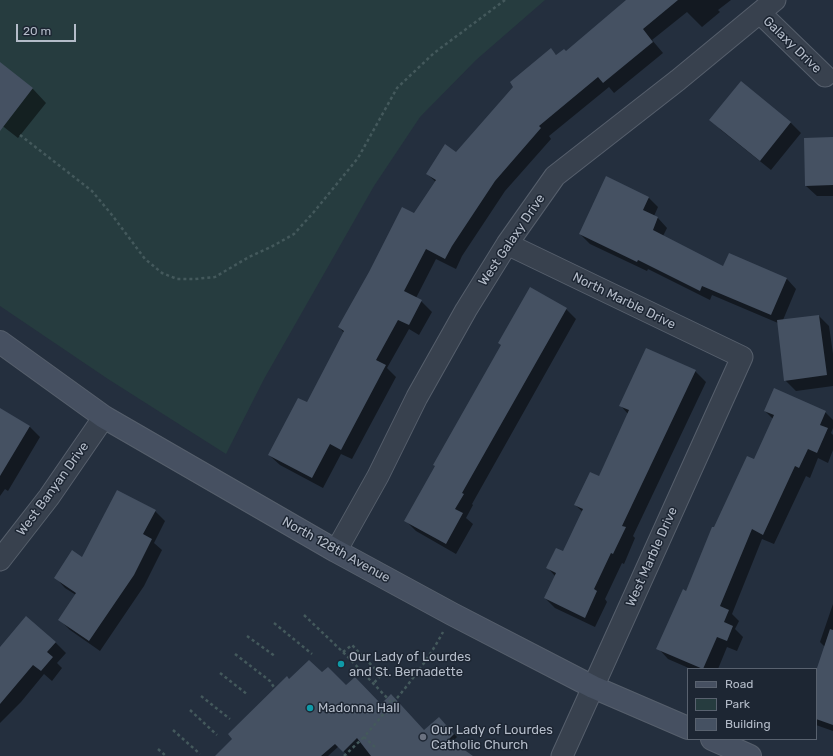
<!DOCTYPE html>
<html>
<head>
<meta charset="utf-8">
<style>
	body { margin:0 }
	#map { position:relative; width:833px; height:756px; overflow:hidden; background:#242f3e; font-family:Rubik,sans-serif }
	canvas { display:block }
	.legend { position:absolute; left:687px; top:668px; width:130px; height:72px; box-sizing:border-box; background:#1d2633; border:1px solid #59626f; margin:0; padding:5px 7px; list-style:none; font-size:12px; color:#b4bcc9 }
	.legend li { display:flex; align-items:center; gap:8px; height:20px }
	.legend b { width:20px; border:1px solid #59626f }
	.scale { position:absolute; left:16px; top:24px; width:60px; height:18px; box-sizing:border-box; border:2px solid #b4bcc9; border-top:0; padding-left:5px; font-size:12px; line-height:14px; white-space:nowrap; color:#b4bcc9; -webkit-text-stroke:3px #1d2633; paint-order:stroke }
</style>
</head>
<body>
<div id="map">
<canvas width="833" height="756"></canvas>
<ul class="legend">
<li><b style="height:5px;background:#465061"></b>Road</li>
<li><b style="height:11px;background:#263c3f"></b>Park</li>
<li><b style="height:11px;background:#455162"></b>Building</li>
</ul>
<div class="scale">20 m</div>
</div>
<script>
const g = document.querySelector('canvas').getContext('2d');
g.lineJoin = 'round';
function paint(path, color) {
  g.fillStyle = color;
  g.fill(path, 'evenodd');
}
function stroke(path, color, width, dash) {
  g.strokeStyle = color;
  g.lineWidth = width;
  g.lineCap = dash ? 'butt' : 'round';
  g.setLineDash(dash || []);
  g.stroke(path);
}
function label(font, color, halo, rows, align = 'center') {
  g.font = font + ' Rubik,sans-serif';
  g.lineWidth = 3;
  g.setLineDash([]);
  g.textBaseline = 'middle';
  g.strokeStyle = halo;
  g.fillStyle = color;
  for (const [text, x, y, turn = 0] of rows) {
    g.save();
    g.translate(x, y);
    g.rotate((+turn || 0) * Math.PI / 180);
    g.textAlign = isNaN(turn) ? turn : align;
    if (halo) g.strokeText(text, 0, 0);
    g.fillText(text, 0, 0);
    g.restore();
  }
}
paint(new Path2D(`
	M 0,0 L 545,0 L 476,60 L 420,117 L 374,186 L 264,379 L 226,454 L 108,379 L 0,306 Z`), '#263c3f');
paint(new Path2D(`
	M 628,0 L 731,0 L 718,10 L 720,12 L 702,27 L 687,12 L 652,40 L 663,53 L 614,93 L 609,87 L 549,136 L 551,139 L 505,191 L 462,256 L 456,269 L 436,259 L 416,298 L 421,301 L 432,312 L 419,335 L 409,329 L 387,368 L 396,377 L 352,459 L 341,454 L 323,488 L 280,465 L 269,455 L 307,403 L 344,333 L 339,327 L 436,182 L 427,174 L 457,153 L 551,50 L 557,56 L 566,52 Z
	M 0,63 L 33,89 L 46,103 L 18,138 L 0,124 Z
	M 741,82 L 791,123 L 801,133 L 771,170 L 721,130 L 711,119 Z
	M 833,138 L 833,196 L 817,196 L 806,186 Z
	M 649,198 L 658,207 L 654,216 L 658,218 L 667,228 L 663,236 L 723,267 L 729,254 L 787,279 L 796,289 L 783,320 L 819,316 L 829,326 L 833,354 L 833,386 L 796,391 L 785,380 L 778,323 L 712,295 L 710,300 L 648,269 L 647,271 L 590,244 L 580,234 Z
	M 566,309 L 576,319 L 472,504 L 473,505 L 466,518 L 473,524 L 456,554 L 416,531 L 406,521 Z
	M 695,371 L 706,382 L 633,536 L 635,538 L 624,564 L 622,563 L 605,599 L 607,602 L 595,627 L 555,608 L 545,598 L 555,576 L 548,568 L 564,552 L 583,512 L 575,505 L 599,477 L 628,414 L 621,406 Z
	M 0,409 L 30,427 L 40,437 L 8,491 L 5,489 L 0,496 Z
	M 765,411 L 825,412 L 833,420 L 833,428 L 831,433 L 833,435 L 833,450 L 828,463 L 818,458 L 810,478 L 806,476 L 774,544 L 762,539 L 732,614 L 739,621 L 735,629 L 743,637 L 737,651 L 727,647 L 718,669 L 691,669 L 668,659 L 658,648 L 686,592 L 714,529 L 755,461 L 773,419 Z
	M 155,511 L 165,521 L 154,543 L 162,550 L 144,586 L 100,651 L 70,630 L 59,619 L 76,595 L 65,588 L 55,577 Z
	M 833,604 L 833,731 L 816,725 L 816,674 L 825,647 L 820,642 Z
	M 55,642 L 66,653 L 57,663 L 62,668 L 52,681 L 44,674 L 21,702 L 0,723 L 0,649 Z
	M 322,674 L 381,705 L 425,731 L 439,718 L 457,737 L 452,742 L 472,756 L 348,756 L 339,746 L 328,756 L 225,756 L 289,680 Z`), '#0007');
paint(new Path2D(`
	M 626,0 L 678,0 L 643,29 L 653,42 L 603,83 L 598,77 L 539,126 L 541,128 L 495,181 L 452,246 L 445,259 L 426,249 L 404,291 L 422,300 L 409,325 L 398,320 L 376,360 L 386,365 L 341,450 L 330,444 L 312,478 L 268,455 L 298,398 L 307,402 L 344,331 L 338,327 L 369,272 L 402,207 L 414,213 L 436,180 L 426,174 L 445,144 L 456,152 L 513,87 L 510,82 L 551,48 L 556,55 L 564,49 L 566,51 Z
	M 0,62 L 33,88 L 0,131 Z
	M 741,81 L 791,122 L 760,161 L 709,120 Z
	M 833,137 L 833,185 L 805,186 L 804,138 Z
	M 606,176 L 649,197 L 643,210 L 658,217 L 653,230 L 723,266 L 729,253 L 787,278 L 771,315 L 702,286 L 700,291 L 638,260 L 637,262 L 579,234 Z
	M 530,287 L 567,308 L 462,493 L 464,494 L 455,509 L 463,513 L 446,544 L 404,521 L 435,466 L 433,465 L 501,345 L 498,343 Z
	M 819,315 L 827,375 L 784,381 L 777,320 Z
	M 646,348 L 696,370 L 622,526 L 626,527 L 613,554 L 611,553 L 594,589 L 597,591 L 585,618 L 544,598 L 556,573 L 546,568 L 556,548 L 563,551 L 583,509 L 574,505 L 590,472 L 599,476 L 629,410 L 619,406 Z
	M 774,388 L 826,411 L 820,425 L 828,428 L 817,453 L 808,449 L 799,468 L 795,466 L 763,535 L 752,529 L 720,606 L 729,610 L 724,622 L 733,626 L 727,641 L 717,637 L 703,669 L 656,649 L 683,589 L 686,591 L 712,527 L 714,527 L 747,456 L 754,459 L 774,415 L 764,411 Z
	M 0,408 L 30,426 L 0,476 Z
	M 117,490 L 156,510 L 143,534 L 152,539 L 134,575 L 89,641 L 58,620 L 76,593 L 54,578 L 72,550 L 82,557 Z
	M 26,616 L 56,642 L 47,652 L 53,657 L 41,671 L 33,665 L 0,704 L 0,647 Z
	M 830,629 L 833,630 L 833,725 L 816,719 L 816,671 Z
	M 309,660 L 322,672 L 328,667 L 346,685 L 355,677 L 381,704 L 391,694 L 424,730 L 439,717 L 454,734 L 449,739 L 473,756 L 371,756 L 357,738 L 343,752 L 335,744 L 321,756 L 215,756 L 232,739 L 228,734 L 287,676 L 289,679 Z`), '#455162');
const street = new Path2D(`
	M 760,13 L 825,76
	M 507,244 L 742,357 L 562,756
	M 336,551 L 378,476 L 417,397 L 466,310 L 507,244 L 555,176 L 678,80 L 775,0
	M 0,560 L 49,497 L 104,417`);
const secondary = new Path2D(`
	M 0,342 L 104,417 L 336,551 L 452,614 L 593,687 L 688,728
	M 712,739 L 750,756`);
stroke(street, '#565f6c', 23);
stroke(secondary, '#565f6c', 24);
stroke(new Path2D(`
	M 20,135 L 92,191 L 112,215 L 145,259 L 162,273 L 177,279 L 195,279 L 215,277 L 249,257 L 271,247 L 294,234 L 313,213 L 358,158 L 397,88 L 434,53 L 505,0
	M 304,615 L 347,656 L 392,703
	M 274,623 L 312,654
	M 247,636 L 276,657
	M 343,652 L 352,645 L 381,675 L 374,683
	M 235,654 L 270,681 L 275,689
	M 220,673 L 248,695
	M 354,674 L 360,669
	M 201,696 L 230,719
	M 190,710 L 217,735
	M 173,730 L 200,754
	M 375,747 L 364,737 C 392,704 423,670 443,632
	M 158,749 L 166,756
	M 344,756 L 364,737`), '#44595c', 2.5, [3, 3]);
stroke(street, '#38414e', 21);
stroke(secondary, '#465061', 22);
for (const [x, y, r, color] of [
	[341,664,4,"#0f9aa8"],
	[310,708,4,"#0f9aa8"],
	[423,737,4,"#6b7280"]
]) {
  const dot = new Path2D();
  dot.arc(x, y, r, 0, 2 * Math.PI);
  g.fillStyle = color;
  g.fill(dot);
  stroke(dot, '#1d2633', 1.5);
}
label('13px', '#b4bcc9', '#1d2633', [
	["Galaxy Drive",792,45,44],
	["West Galaxy Drive",512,240,-56],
	["North Marble Drive",624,301,26],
	["West Banyan Drive",53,489,-54],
	["North 128th Avenue",336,550,29],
	["West Marble Drive",652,557,-66]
]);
label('13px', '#b4bcc9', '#1d2633', [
	["Our Lady of Lourdes",349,657],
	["and St. Bernadette",349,672],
	["Madonna Hall",318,708],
	["Our Lady of Lourdes",431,730],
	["Catholic Church",431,745]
], 'left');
</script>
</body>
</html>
